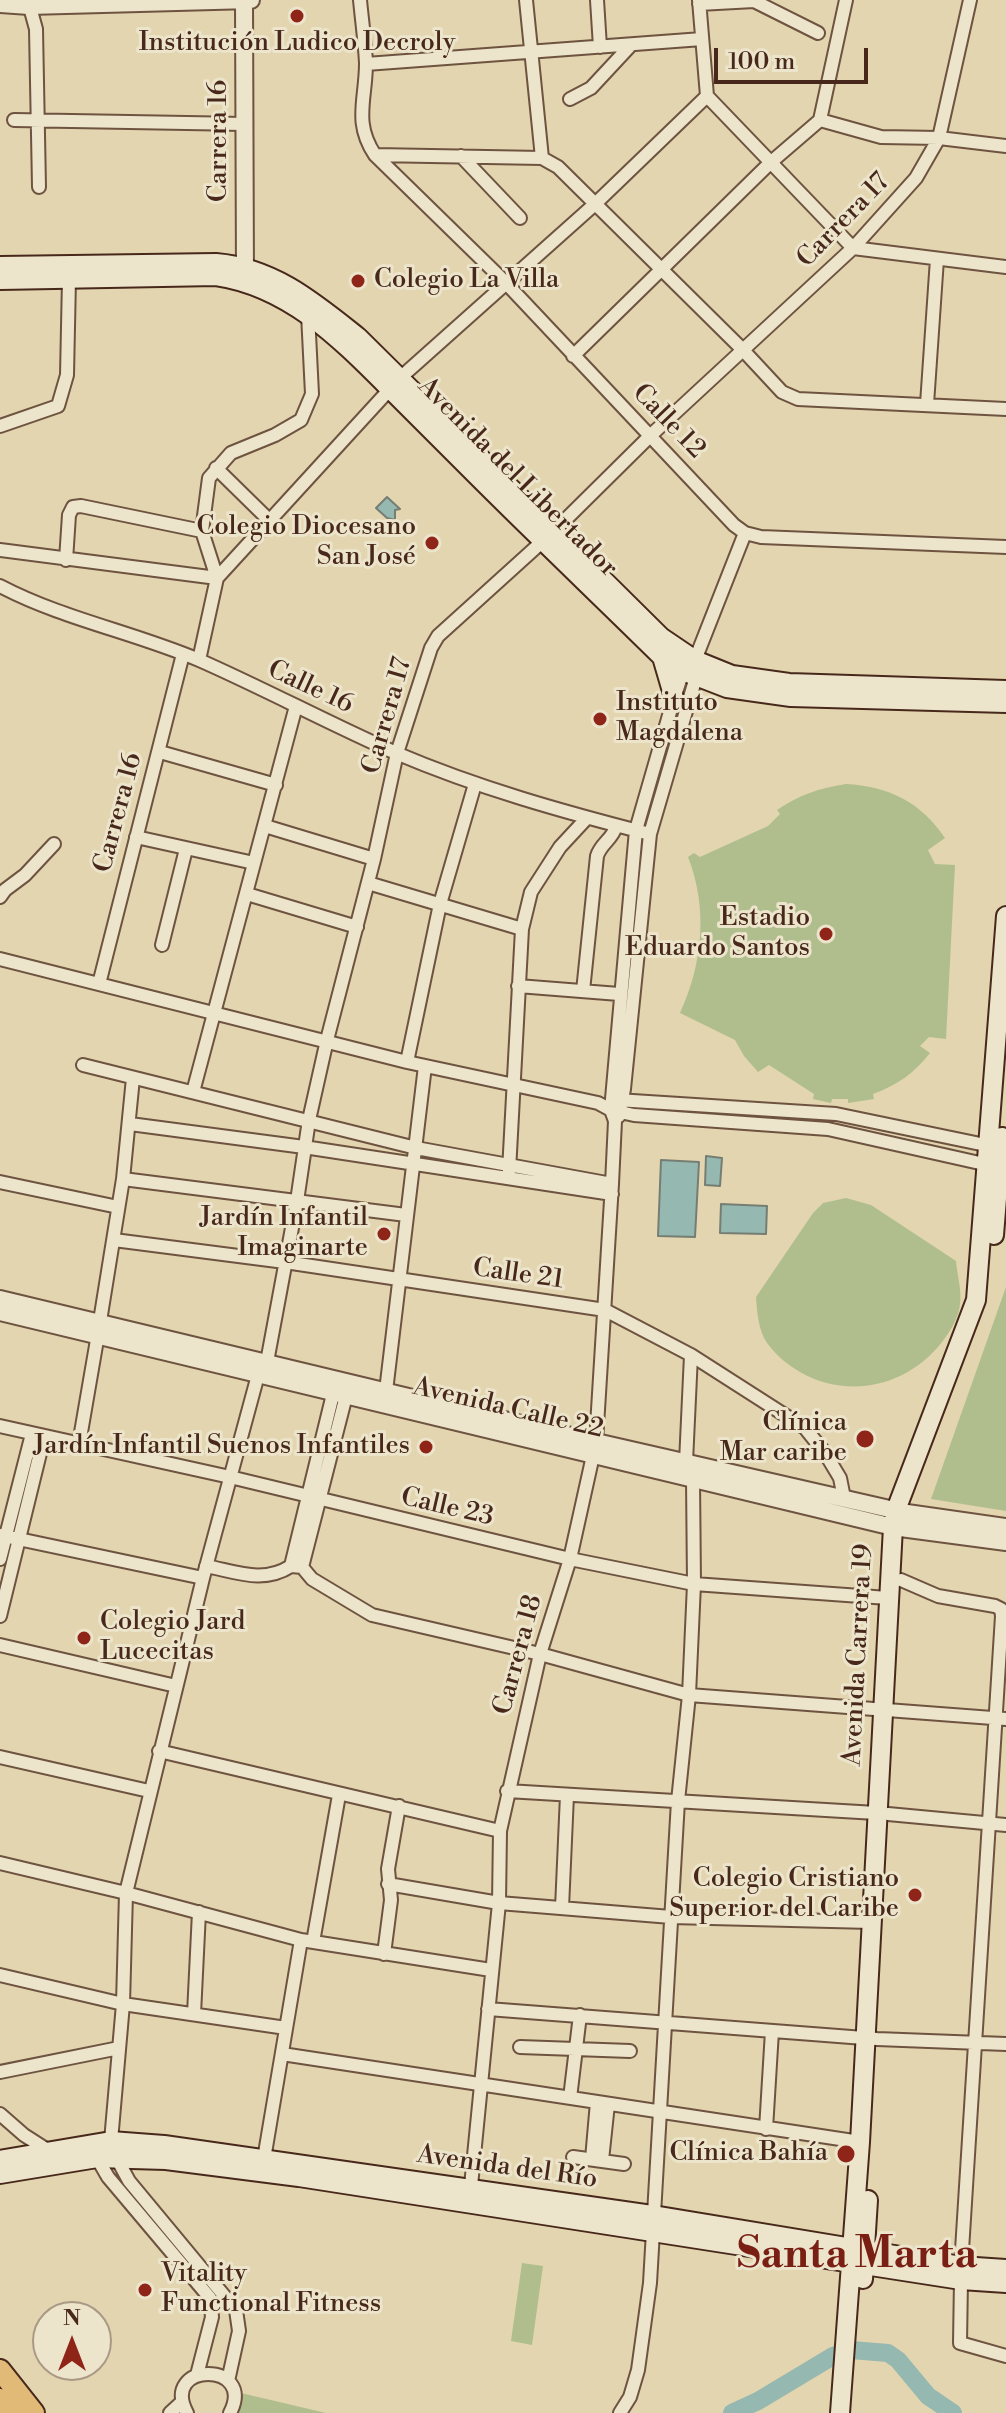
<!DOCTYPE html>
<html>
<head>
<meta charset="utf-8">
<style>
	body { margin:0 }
	#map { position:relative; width:1006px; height:2413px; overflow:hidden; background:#e2d5af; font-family:"Libre Bodoni",serif }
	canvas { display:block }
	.north { position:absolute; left:32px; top:2301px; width:80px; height:80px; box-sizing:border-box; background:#ece4cb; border:2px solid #aa9985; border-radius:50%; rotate:0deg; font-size:22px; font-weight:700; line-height:32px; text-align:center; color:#47281b }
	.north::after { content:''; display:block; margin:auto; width:28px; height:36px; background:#8f2418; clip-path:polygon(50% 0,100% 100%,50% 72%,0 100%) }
	.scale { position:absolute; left:714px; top:48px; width:154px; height:36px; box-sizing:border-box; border:4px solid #47281b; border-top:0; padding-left:10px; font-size:24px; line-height:28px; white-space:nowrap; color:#47281b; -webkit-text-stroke:6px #ece4cb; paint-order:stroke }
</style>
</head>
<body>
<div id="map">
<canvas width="1006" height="2413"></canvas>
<div class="north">N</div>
<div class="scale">100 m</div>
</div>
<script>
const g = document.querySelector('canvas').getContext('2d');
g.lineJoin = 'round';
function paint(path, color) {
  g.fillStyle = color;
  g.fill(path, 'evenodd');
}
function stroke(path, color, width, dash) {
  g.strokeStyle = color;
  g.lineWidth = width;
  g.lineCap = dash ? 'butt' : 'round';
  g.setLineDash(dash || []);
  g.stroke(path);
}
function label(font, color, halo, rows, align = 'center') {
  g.font = font + ' "Libre Bodoni",serif';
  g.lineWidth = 6;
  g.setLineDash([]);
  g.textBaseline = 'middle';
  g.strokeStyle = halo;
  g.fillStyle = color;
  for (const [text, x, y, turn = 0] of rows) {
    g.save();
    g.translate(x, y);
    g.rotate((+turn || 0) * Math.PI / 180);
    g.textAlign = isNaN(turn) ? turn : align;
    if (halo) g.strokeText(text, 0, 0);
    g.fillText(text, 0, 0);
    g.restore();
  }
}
paint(new Path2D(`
	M 846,784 C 888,786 921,802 945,838 L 928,850 L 935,864 L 955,865 L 946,1039 L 929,1037 L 920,1046 L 930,1053 C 914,1073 898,1085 873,1094 L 874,1099 L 848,1103 L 848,1099 L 832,1099 L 831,1103 L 813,1099 L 814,1094 L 769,1065 L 758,1072 L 744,1056 L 735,1040 L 680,1013 C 703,963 708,908 688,857 L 694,853 L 700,857 L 768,826 L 780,814 L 777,810 C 799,795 819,788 846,784 Z
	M 846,1198 L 871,1205 L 956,1261 C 957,1274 962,1290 960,1304 C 959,1317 950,1332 942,1342 C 908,1386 849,1400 800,1372 C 786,1364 772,1352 764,1338 C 758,1325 757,1311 756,1297 L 813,1213 L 823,1203 Z
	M 1006,1287 L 1006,1511 L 931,1499 Z
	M 522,2263 L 543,2266 L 532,2345 L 511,2341 Z
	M 241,2393 L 326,2413 L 237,2413 Z`), '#b0be8d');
const water = new Path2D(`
	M 387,497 L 400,509 L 395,510 L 395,520 L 387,518 L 376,508 Z
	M 706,1156 L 722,1158 L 720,1186 L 705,1185 Z
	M 661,1160 L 699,1162 L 695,1237 L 658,1236 Z
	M 721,1204 L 767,1206 L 766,1234 L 720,1233 Z`);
paint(water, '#95b8b0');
stroke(water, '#767e74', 2);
stroke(new Path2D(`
	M 732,2413 L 758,2401 L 833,2356 L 851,2350 L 888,2353 L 898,2360 L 928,2396 L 953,2413`), '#95b8b0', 18);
const minor = new Path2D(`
	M 28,0 L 36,29 L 39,187
	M 360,0 C 362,21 365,42 366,63 C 366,100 353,122 375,155 L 505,282 L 734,525 L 745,533 L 761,537 L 1006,547
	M 526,0 L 542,158
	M 597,0 L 600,47
	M 699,0 L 707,96
	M 699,4 L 754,1 L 818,33
	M 366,64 L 702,39
	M 707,96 L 853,248 L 1006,267
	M 570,99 L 591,88 L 631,45
	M 14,120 L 244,124
	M 820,120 L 881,137 L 939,138 L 1006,146
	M 375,155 L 542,158 L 558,167 L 742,349 L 782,392 L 798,399 L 1006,409
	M 461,156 L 520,218
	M 573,356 L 770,163 L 820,120 L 846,0
	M 400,378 L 595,204 L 707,96
	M 927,404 L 937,259
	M 0,426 L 58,406 L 67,375 L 69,279
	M 216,468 L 270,521
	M 0,550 L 217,578 L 390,389
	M 66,560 L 69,515 L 73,507 L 81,506 L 202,531
	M 0,586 C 63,619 133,632 199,660 C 265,689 330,724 396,753 C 478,788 564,812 650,834
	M 199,660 L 217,578 L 202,531 L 209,478 L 231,453 L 275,435 L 301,420 L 312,394 L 308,314
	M 160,752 L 276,785
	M 265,826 L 374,859
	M 136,837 L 254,863
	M 368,883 L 522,929
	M 247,894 L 357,927
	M 0,897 L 5,890 L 25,875 L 54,844
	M 162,945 L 186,849
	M 0,959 L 407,1062 L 598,1103 L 611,1110 L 634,1115 L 828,1129 L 993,1166
	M 99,984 L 183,654
	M 518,986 L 619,994
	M 583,991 L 597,856 C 601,843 613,839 616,826
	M 407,1062 L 440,904 L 475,784
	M 83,1065 L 416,1148 L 612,1184
	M 193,1092 L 296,706
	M 617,1100 L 836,1114 L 995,1147
	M 619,1116 L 624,1089 L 650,834 L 696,677 L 695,660 L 745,533
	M 130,1124 L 304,1147 L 612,1194
	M 509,1171 L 522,929 L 531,892 L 560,847 L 586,819
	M 123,1179 L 406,1215
	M 0,1182 L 118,1207
	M 114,1240 L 285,1262 L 605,1310 L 691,1355 L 805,1428 L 825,1453 L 840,1478 L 844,1498
	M 100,1321 L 123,1179 L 133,1078
	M 386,1391 L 425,1066
	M 0,1426 L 230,1477 L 570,1559 L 694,1584 L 888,1598
	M 79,1444 L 98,1334
	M 686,1462 L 691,1355
	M 0,1535 L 203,1578
	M 0,1559 L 32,1434
	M 206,1566 C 237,1572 263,1584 291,1566 L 302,1567 L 312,1579 L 372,1615 L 540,1654 L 689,1695 L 1006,1719
	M 291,1566 L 335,1386
	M 302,1567 L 348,1388
	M 901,1580 L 938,1596 L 995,1606 L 1001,1609 L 1002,1616 L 961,2266
	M 0,1616 L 44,1437
	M 0,1645 L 176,1686
	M 159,1751 L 500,1831
	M 0,1757 L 149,1791
	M 507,1791 L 876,1813
	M 888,1814 L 1006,1825
	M 0,1863 L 126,1893 L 301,1940 L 491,1970
	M 388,1884 L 499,1903 L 671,1917 L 871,1922
	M 562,1908 L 567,1795
	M 313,1942 L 339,1795
	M 384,1954 L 391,1900 L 388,1869 L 399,1806
	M 0,1975 L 123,2004 L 286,2028
	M 488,2009 L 877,2039 L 1006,2044
	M 194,2014 L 199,1912
	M 520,2047 L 630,2051
	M 282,2054 L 860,2142
	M 0,2072 L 119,2048
	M 570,2098 L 580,2015
	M 0,2114 L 24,2135 L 49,2151
	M 766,2129 L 772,2031
	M 111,2141 L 123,2004 L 126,1893 L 203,1578 L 258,1375 L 267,1362 L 297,1201 L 309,1120 L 327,1040 L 374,859 L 397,753 L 431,648 L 438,636 L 554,531 L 651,435 L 853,248 L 916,178 L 939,138 L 970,0
	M 116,2157 L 129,2181 L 236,2310 L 239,2331 L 228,2381
	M 573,2157 L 624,2164
	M 97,2158 L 108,2177 L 210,2298 L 212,2317 L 197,2375
	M 592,2159 L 597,2102
	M 602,2160 L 608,2104
	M 263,2165 L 301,1940
	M 470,2196 L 499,1903 L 500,1831 L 540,1654 L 570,1559 L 596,1442 L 612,1184 L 615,1121 L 611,1110 L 636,830 L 674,698 L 683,671 L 687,667
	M 961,2280 L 960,2343 L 1006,2356
	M 170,2413 L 182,2402
	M 187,2413 C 159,2361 257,2361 230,2413
	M 620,2413 L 630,2397 L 638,2370 L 650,2283 L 678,1801 L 689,1695 L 694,1584 L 693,1479`);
const tertiary = new Path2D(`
	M 244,0 L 245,278
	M 0,4 L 29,6 L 251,0
	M 0,1299 L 596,1442 L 907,1513 L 1006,1527
	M 0,1312 L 893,1527 L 1006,1542`);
const secondary = new Path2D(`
	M 0,266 L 216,263 C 274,268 314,302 358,337 L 661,637 L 695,660 L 732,675 L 789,683 L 1006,690
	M 0,280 L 216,276 C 291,287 342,341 394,393 C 421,420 448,447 475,474 C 537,536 600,596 662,657 L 683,671 L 727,688 L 791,697 L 1006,703
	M 662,657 L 674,698
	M 994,1235 L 1002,1137
	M 0,2160 L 111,2141 L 164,2145 L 652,2215 L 961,2266 L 1006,2269
	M 0,2174 L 97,2158 L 166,2160 L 299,2177 L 961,2280 L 1006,2283
	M 863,2279 L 868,2200
	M 840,2413 L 860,2142 L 893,1527 L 896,1510 L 976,1300 L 1006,916`);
const primary = new Path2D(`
	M 0,2370 L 34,2413
	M 0,2399 L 11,2413`);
stroke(minor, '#6e5340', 16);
stroke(tertiary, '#6e5340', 20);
stroke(secondary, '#47281b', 22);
stroke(primary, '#47281b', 24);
stroke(minor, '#ece4cb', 12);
stroke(tertiary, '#ece4cb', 16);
stroke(secondary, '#ece4cb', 18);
stroke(primary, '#e1ba78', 20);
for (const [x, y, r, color] of [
	[297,16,8,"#8f2418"],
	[358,281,8,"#8f2418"],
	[432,543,8,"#8f2418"],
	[600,719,8,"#8f2418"],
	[826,934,8,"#8f2418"],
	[384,1234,8,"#8f2418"],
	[865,1439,10,"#8f2418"],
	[426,1447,8,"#8f2418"],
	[84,1638,8,"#8f2418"],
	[915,1895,8,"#8f2418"],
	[846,2154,10,"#8f2418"],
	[145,2290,8,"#8f2418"]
]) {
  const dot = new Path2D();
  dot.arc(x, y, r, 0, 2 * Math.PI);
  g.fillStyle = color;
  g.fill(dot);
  stroke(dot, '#ece4cb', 3);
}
label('26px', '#47281b', '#ece4cb', [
	["Institución Ludico Decroly",297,44,"center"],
	["Colegio La Villa",374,281,"left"],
	["Colegio Diocesano",416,528],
	["San José",416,558],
	["Instituto",616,704,"left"],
	["Magdalena",616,734,"left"],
	["Estadio",810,919],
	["Eduardo Santos",810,949],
	["Jardín Infantil",368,1219],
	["Imaginarte",368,1249],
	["Clínica",847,1424],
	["Mar caribe",847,1454],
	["Jardín Infantil Suenos Infantiles",410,1447],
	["Colegio Jard",100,1623,"left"],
	["Lucecitas",100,1653,"left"],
	["Colegio Cristiano",899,1880],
	["Superior del Caribe",899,1910],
	["Clínica Bahía",828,2154],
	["Vitality",161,2275,"left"],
	["Functional Fitness",161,2305,"left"]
], 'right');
label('26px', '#47281b', '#ece4cb', [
	["Carrera 16",220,141,-90],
	["Carrera 17",844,221,-46],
	["Calle 12",668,422,46],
	["Avenida del Libertador",517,478,45],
	["Calle 16",310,688,25],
	["Carrera 17",388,716,-74],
	["Carrera 16",119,813,-75],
	["Calle 21",518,1275,8],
	["Avenida Calle 22",508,1409,13],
	["Calle 23",447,1508,13],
	["Carrera 18",519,1655,-75],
	["Avenida Carrera 19",859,1655,-87],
	["Avenida del Río",507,2168,8]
]);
label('bold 42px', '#7a1f14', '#ece4cb', [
	["Santa Marta",857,2257]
]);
</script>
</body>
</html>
